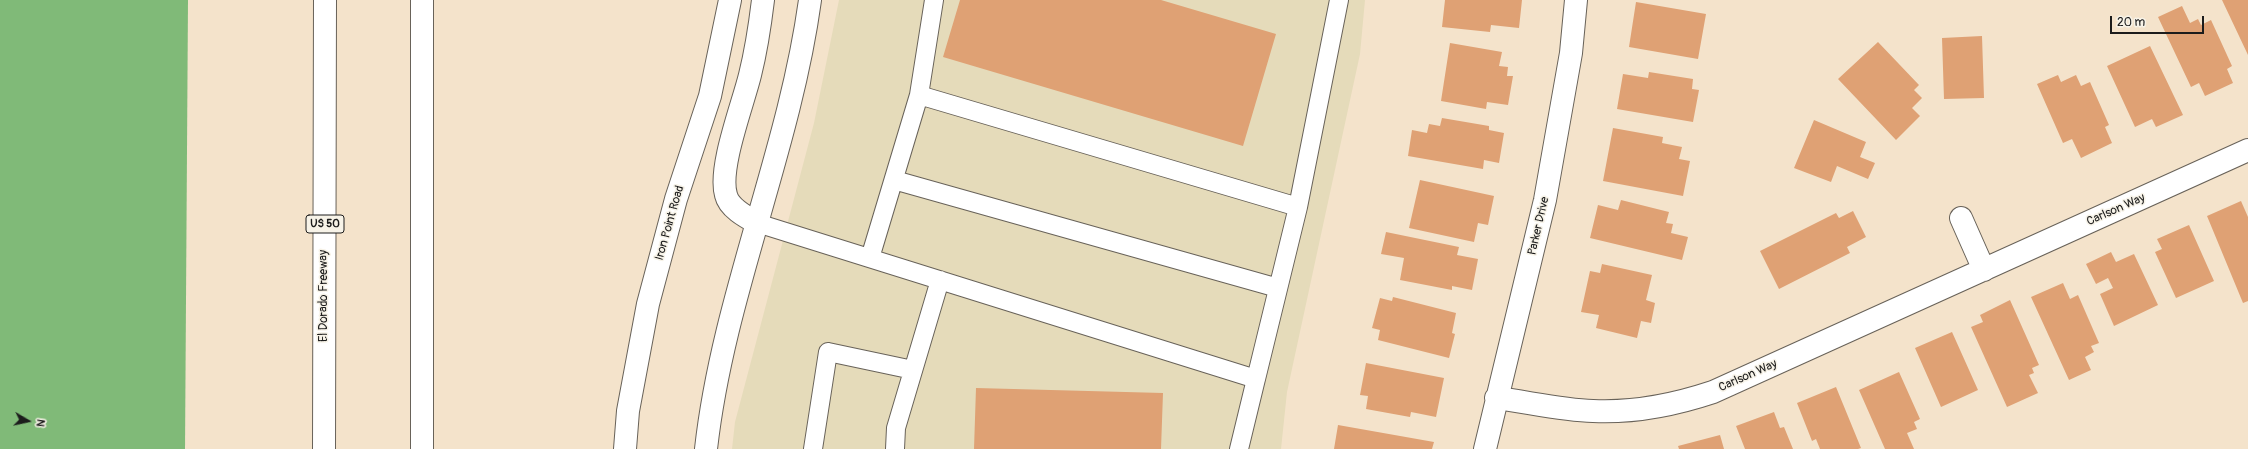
<!DOCTYPE html>
<html>
<head>
<meta charset="utf-8">
<style>
	body { margin:0 }
	#map { position:relative; width:2248px; height:449px; overflow:hidden; background:#f4e3cb; font-family:Pangolin,sans-serif }
	canvas { display:block }
	.north { position:absolute; left:8px; top:401px; width:40px; height:40px; -webkit-text-stroke:3px #f7f3e8; paint-order:stroke; rotate:99deg; font-size:11px; font-weight:700; line-height:16px; text-align:center; color:#1c1c1c }
	.north::after { content:''; display:block; margin:auto; width:14px; height:18px; background:#1c1c1c; clip-path:polygon(50% 0,100% 100%,50% 72%,0 100%) }
	.scale { position:absolute; left:2110px; top:16px; width:94px; height:18px; box-sizing:border-box; border:2px solid #1c1c1c; border-top:0; padding-left:5px; font-size:12px; line-height:14px; white-space:nowrap; color:#1c1c1c; -webkit-text-stroke:3px #f7f3e8; paint-order:stroke }
</style>
</head>
<body>
<div id="map">
<canvas width="2248" height="449"></canvas>
<div class="north">N</div>
<div class="scale">20 m</div>
</div>
<script>
const g = document.querySelector('canvas').getContext('2d');
g.lineJoin = 'round';
function paint(path, color) {
  g.fillStyle = color;
  g.fill(path, 'evenodd');
}
function stroke(path, color, width, dash) {
  g.strokeStyle = color;
  g.lineWidth = width;
  g.lineCap = dash ? 'butt' : 'round';
  g.setLineDash(dash || []);
  g.stroke(path);
}
function label(font, color, halo, rows, align = 'center') {
  g.font = font + ' Pangolin,sans-serif';
  g.lineWidth = 3;
  g.setLineDash([]);
  g.textBaseline = 'middle';
  g.strokeStyle = halo;
  g.fillStyle = color;
  for (const [text, x, y, turn = 0] of rows) {
    g.save();
    g.translate(x, y);
    g.rotate((+turn || 0) * Math.PI / 180);
    g.textAlign = isNaN(turn) ? turn : align;
    if (halo) g.strokeText(text, 0, 0);
    g.fillText(text, 0, 0);
    g.restore();
  }
}
paint(new Path2D(`
	M 839,0 L 1365,0 L 1360,54 L 1287,392 L 1281,449 L 732,449 L 735,422 L 814,123 Z`), '#e5dbba');
paint(new Path2D(`
	M 0,0 L 188,0 L 185,449 L 0,449 Z`), '#80ba78');
paint(new Path2D(`
	M 960,0 L 1161,0 L 1276,34 L 1243,146 L 943,57 Z
	M 1445,0 L 1522,0 L 1519,28 L 1491,25 L 1490,32 L 1442,27 Z
	M 2222,0 L 2248,0 L 2248,55 Z
	M 1636,2 L 1706,14 L 1698,59 L 1629,47 Z
	M 2182,6 L 2190,23 L 2198,19 L 2201,25 L 2211,20 L 2232,66 L 2227,69 L 2233,83 L 2205,96 L 2199,83 L 2191,87 L 2158,17 Z
	M 1982,36 L 1984,98 L 1944,99 L 1942,38 Z
	M 1878,42 L 1919,85 L 1914,90 L 1922,98 L 1912,108 L 1920,116 L 1896,140 L 1838,79 Z
	M 1450,43 L 1502,52 L 1499,66 L 1508,67 L 1507,76 L 1513,76 L 1508,105 L 1487,102 L 1486,109 L 1441,101 Z
	M 2150,46 L 2183,115 L 2156,127 L 2152,119 L 2135,127 L 2107,66 Z
	M 1649,72 L 1693,79 L 1692,89 L 1699,90 L 1693,122 L 1617,109 L 1623,74 L 1648,78 Z
	M 2058,75 L 2061,82 L 2076,75 L 2081,86 L 2090,82 L 2109,125 L 2105,127 L 2112,143 L 2081,158 L 2072,139 L 2063,143 L 2037,84 Z
	M 1442,118 L 1489,126 L 1489,130 L 1504,133 L 1499,163 L 1484,160 L 1483,169 L 1408,156 L 1412,130 L 1427,133 L 1429,124 L 1440,126 Z
	M 1814,120 L 1866,142 L 1860,157 L 1875,163 L 1868,179 L 1837,166 L 1831,182 L 1794,168 Z
	M 1613,128 L 1663,137 L 1662,143 L 1682,147 L 1679,159 L 1690,161 L 1683,196 L 1603,181 Z
	M 1420,180 L 1494,196 L 1488,225 L 1478,223 L 1474,242 L 1409,228 Z
	M 1621,200 L 1669,212 L 1666,223 L 1673,224 L 1671,233 L 1688,237 L 1682,260 L 1590,238 L 1598,205 L 1618,210 Z
	M 2241,201 L 2248,217 L 2248,301 L 2243,303 L 2207,216 Z
	M 1853,211 L 1866,237 L 1847,247 L 1850,253 L 1779,289 L 1760,251 L 1836,213 L 1839,218 Z
	M 2189,225 L 2214,281 L 2176,298 L 2155,252 L 2162,249 L 2157,239 Z
	M 1386,232 L 1459,247 L 1457,255 L 1478,259 L 1472,290 L 1452,286 L 1452,290 L 1400,280 L 1404,258 L 1381,254 Z
	M 2111,252 L 2116,262 L 2134,254 L 2158,305 L 2114,326 L 2100,294 L 2113,288 L 2108,278 L 2096,284 L 2086,264 Z
	M 1602,264 L 1652,275 L 1646,300 L 1655,303 L 1651,323 L 1641,321 L 1637,338 L 1596,328 L 1599,315 L 1581,312 L 1590,271 L 1600,273 Z
	M 2063,283 L 2070,299 L 2078,295 L 2099,343 L 2091,346 L 2094,352 L 2085,357 L 2091,370 L 2069,380 L 2031,297 Z
	M 1393,297 L 1456,313 L 1452,333 L 1455,334 L 1449,358 L 1378,340 L 1380,330 L 1372,328 L 1380,298 L 1392,301 Z
	M 2010,300 L 2039,365 L 2032,368 L 2034,373 L 2029,375 L 2038,393 L 2007,407 L 1971,327 L 1983,322 L 1980,315 Z
	M 1952,332 L 1978,390 L 1941,407 L 1915,348 Z
	M 1366,363 L 1444,378 L 1436,417 L 1411,412 L 1410,417 L 1366,409 L 1368,396 L 1360,395 Z
	M 1899,372 L 1920,419 L 1914,422 L 1917,429 L 1907,433 L 1914,449 L 1885,449 L 1859,390 Z
	M 1836,387 L 1861,448 L 1858,449 L 1820,449 L 1816,439 L 1812,441 L 1797,403 Z
	M 976,388 L 1163,393 L 1161,449 L 974,449 Z
	M 1774,412 L 1780,428 L 1784,427 L 1793,449 L 1745,449 L 1736,426 Z
	M 1338,425 L 1434,442 L 1432,449 L 1334,449 Z
	M 1720,435 L 1724,449 L 1679,449 L 1678,446 Z`), '#dfa174');
const lane = new Path2D(`
	M 919,95 L 1298,207
	M 894,180 L 1278,288
	M 757,223 L 1256,379 L 1298,207 L 1339,0
	M 870,258 L 919,95 L 934,0
	M 813,449 L 828,352 L 913,370
	M 895,449 L 896,428 L 940,280
	M 1239,449 L 1256,379`);
const street = new Path2D(`
	M 1961,218 L 1984,270
	M 1496,398 C 1528,402 1561,410 1593,411 C 1635,413 1674,405 1713,392 L 2248,150
	M 1485,449 L 1545,200 L 1571,53 L 1576,0`);
const secondary = new Path2D(`
	M 757,223 C 746,217 729,208 726,195 C 718,168 743,104 750,75 C 756,51 760,25 763,0
	M 625,449 L 628,411 L 648,304 L 676,199 L 710,96 L 730,0
	M 706,449 C 723,296 789,153 810,0`);
const highway = new Path2D(`
	M 324,449 L 325,0
	M 422,449 L 422,0`);
stroke(lane, '#686259', 20);
stroke(street, '#686259', 24);
stroke(secondary, '#686259', 24);
stroke(highway, '#686259', 24);
stroke(lane, '#fff', 18);
stroke(street, '#fff', 22);
stroke(secondary, '#fff', 22);
stroke(highway, '#fff', 22);
for (const [x, y, w] of [
	[325,224,38]
]) {
  const box = new Path2D();
  box.roundRect(x - w / 2, y - 9, w, 18, 3);
  g.fillStyle = '#f7f3e8';
  g.fill(box);
  stroke(box, '#1c1c1c', 1);
}
label('bold 11px', '#1c1c1c', null, [
	["US 50",325,224]
]);
label('12px', '#1c1c1c', '#f7f3e8', [
	["Carlson Way",2116,210,-24],
	["Iron Point Road",670,223,-74],
	["Parker Drive",1539,226,-77],
	["El Dorado Freeway",324,296,-90],
	["Carlson Way",1748,376,-24]
]);
</script>
</body>
</html>
